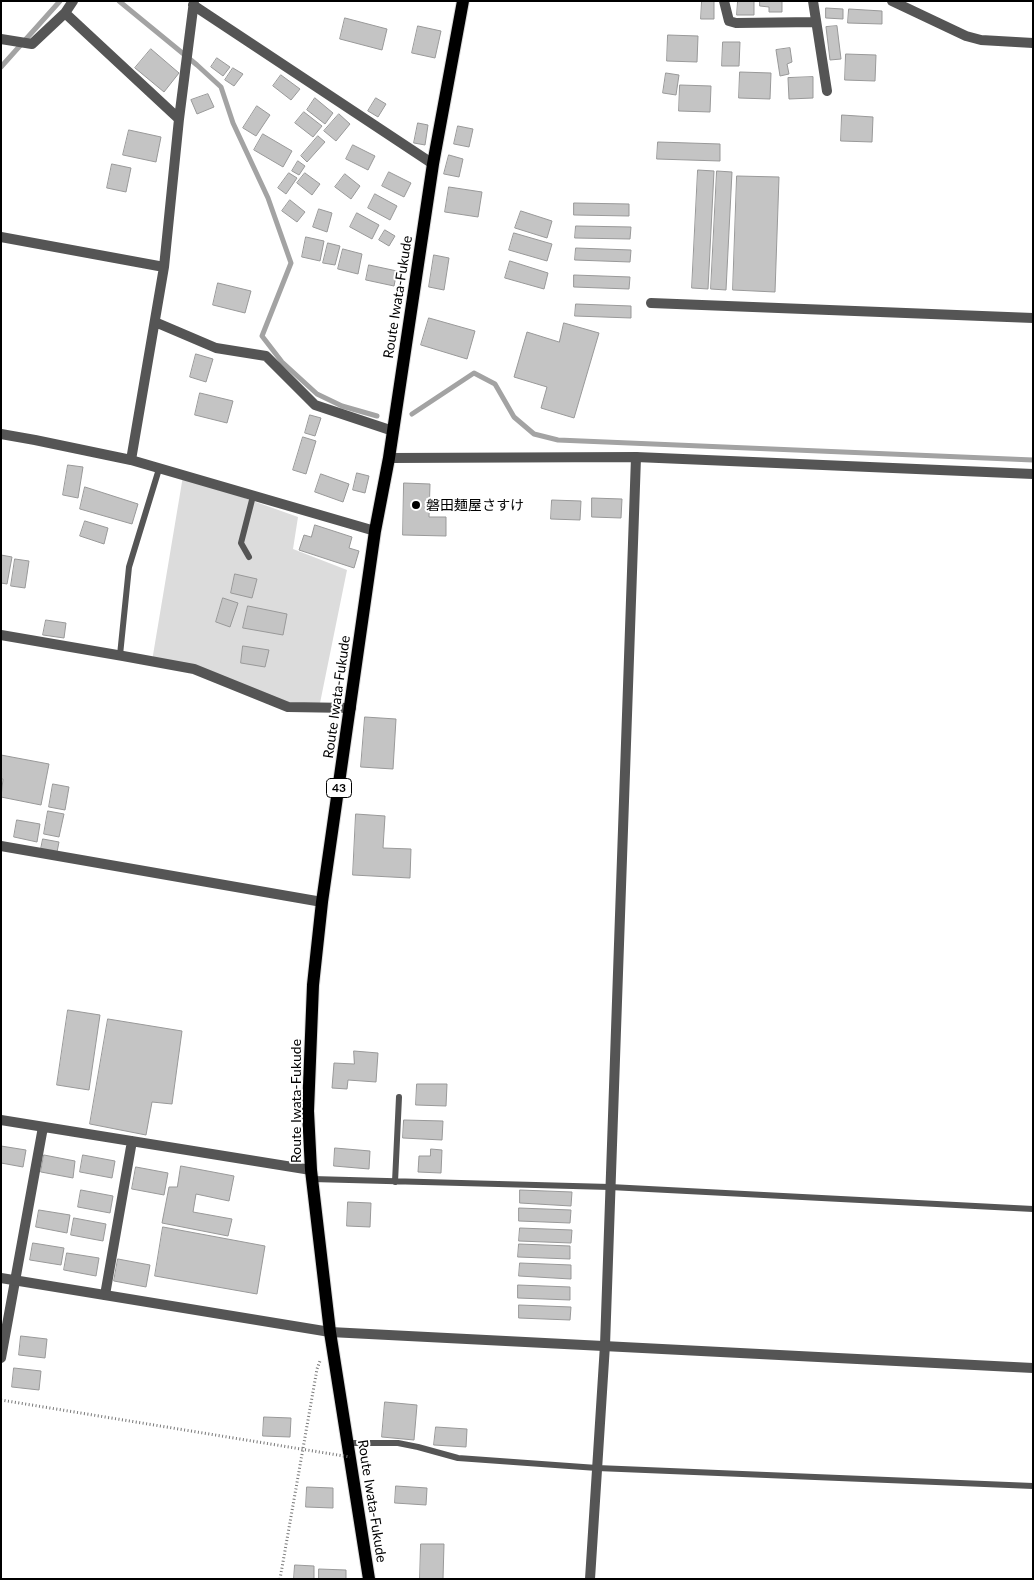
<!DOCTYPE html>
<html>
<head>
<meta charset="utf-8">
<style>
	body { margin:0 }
	#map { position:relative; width:1034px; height:1580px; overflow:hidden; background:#fff; font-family:Lato,sans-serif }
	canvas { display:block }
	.frame { position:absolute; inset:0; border:2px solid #000; pointer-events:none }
</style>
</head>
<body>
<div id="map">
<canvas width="1034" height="1580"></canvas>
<div class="frame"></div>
</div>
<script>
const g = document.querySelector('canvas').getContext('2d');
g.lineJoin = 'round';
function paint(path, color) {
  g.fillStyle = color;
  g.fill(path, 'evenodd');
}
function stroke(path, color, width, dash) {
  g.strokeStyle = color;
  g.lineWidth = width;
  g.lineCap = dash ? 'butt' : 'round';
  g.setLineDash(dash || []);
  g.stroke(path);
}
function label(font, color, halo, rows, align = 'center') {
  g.font = font + ' Lato,"Noto Sans JP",sans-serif';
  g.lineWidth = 4;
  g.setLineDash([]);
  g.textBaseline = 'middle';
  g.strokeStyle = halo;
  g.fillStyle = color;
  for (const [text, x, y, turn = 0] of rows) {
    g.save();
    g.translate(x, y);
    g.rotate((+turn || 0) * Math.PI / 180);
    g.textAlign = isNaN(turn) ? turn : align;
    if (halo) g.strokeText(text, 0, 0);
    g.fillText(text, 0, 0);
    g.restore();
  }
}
paint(new Path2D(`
	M 183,476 L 298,517 L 293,549 L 347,570 L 319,708 L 276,702 L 194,669 L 152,661 Z`), '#dcdcdc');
stroke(new Path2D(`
	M 119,1 L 197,65 L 221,87 L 233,123 L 268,198 L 291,263 L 262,336 L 282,362 L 317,394 L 342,406 L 377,416
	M 1,67 L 60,1
	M 412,414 L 474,373 L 495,384 L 514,417 L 534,434 L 558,440 L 1033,460`), '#a3a3a3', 5);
const building = new Path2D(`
	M 702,1 L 714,1 L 714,19 L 701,19 Z
	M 738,1 L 754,1 L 754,15 L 737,15 Z
	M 760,1 L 782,1 L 782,12 L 769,12 L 769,7 L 760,6 Z
	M 826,8 L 843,9 L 843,19 L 826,18 Z
	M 849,9 L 882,11 L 882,24 L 848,23 Z
	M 345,18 L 387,29 L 382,50 L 340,39 Z
	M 418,26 L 441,31 L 435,58 L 412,53 Z
	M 837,26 L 841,59 L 830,60 L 826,27 Z
	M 668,35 L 698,36 L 697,62 L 667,61 Z
	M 723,42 L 740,42 L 739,66 L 722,66 Z
	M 790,48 L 792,62 L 787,64 L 789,74 L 780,76 L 776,50 Z
	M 151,49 L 179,73 L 164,92 L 135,68 Z
	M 846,54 L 876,55 L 875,81 L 845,80 Z
	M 217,58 L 230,67 L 223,76 L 211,67 Z
	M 233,68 L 243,74 L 234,86 L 225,80 Z
	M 740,72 L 771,73 L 770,99 L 739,98 Z
	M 666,73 L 679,75 L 676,95 L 663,93 Z
	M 281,75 L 300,89 L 291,100 L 273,86 Z
	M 813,77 L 813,98 L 789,99 L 788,78 Z
	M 680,85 L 711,86 L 710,112 L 679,111 Z
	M 208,94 L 214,107 L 197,114 L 191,100 Z
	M 315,98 L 333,113 L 325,124 L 307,110 Z
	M 376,98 L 386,104 L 378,117 L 368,111 Z
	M 257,106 L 270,115 L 256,136 L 243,128 Z
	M 304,112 L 322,126 L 313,137 L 295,123 Z
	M 339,114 L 350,124 L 336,141 L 324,131 Z
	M 842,115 L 873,117 L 872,142 L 841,141 Z
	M 418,123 L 428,125 L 425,145 L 414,143 Z
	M 458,126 L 473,129 L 469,147 L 454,144 Z
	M 129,130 L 161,137 L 156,162 L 123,155 Z
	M 263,134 L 292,151 L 283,167 L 254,150 Z
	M 318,136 L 325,142 L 307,162 L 301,156 Z
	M 658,142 L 720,144 L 720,161 L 657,159 Z
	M 353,145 L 375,156 L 368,170 L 346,159 Z
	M 449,155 L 463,159 L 459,177 L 444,174 Z
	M 298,161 L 305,166 L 299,175 L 292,171 Z
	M 112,164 L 131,168 L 126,192 L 107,188 Z
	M 698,170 L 714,171 L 708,289 L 692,288 Z
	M 717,171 L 732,172 L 726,290 L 711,289 Z
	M 389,172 L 411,183 L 404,197 L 382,186 Z
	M 289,173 L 297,178 L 286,194 L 278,188 Z
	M 305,173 L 320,184 L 312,195 L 297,183 Z
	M 345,174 L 360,186 L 351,199 L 335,187 Z
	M 737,176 L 779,177 L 775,292 L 733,290 Z
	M 449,187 L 482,192 L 478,217 L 445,212 Z
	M 375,194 L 397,206 L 390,220 L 368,208 Z
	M 290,200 L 305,212 L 297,222 L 282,211 Z
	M 574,203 L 629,204 L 629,216 L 574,215 Z
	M 319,209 L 332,213 L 327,232 L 313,227 Z
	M 521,211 L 552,221 L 547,238 L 515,228 Z
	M 357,213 L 379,225 L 372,239 L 350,227 Z
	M 576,226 L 631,227 L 630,239 L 575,238 Z
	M 385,230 L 395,236 L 389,246 L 379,240 Z
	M 514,233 L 552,244 L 547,261 L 509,250 Z
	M 306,237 L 324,241 L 320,261 L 302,257 Z
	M 328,243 L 340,246 L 335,265 L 323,263 Z
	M 576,248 L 631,250 L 630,262 L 575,260 Z
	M 343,249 L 362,254 L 358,274 L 338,269 Z
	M 434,255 L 449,258 L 444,290 L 429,287 Z
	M 510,261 L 548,273 L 544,289 L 505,278 Z
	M 369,265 L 397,271 L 394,286 L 366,280 Z
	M 574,275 L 630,277 L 629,289 L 574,287 Z
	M 218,283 L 251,291 L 245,313 L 213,305 Z
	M 576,304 L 631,306 L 631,318 L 575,316 Z
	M 429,318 L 475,331 L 467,359 L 421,345 Z
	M 564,323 L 599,333 L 574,418 L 541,408 L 547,387 L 514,377 L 527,332 L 559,342 Z
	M 196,354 L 213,359 L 206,382 L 190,377 Z
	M 200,393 L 233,401 L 227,423 L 195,415 Z
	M 310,415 L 321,418 L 315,436 L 305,433 Z
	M 303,437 L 316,441 L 306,474 L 293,470 Z
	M 68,465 L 83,467 L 78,498 L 63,495 Z
	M 357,473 L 369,476 L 365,493 L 353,490 Z
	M 321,474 L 349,484 L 343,502 L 315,492 Z
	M 404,483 L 430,484 L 429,517 L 446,517 L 446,536 L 403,535 Z
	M 85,487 L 138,504 L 132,524 L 80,509 Z
	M 592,498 L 622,499 L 621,518 L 592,517 Z
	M 552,500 L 581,501 L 580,520 L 551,519 Z
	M 85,521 L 108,528 L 104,544 L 80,536 Z
	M 315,525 L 352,537 L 349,548 L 359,551 L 354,568 L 299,550 L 304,535 L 311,537 Z
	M 1,555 L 12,557 L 7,584 L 1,583 Z
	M 15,559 L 29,561 L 25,588 L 11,586 Z
	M 235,574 L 257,579 L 252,598 L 231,593 Z
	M 223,598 L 238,603 L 230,627 L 216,622 Z
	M 248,606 L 287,614 L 283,635 L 243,628 Z
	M 46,620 L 66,623 L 64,638 L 43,635 Z
	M 243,646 L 269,650 L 265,667 L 241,663 Z
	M 365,717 L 396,719 L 393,769 L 361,767 Z
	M 1,755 L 49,764 L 41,805 L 1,797 L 3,779 L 1,779 Z
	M 53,784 L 69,787 L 65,810 L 49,807 Z
	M 48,811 L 64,814 L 59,837 L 44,834 Z
	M 356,814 L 385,816 L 383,848 L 411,849 L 410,878 L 353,875 Z
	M 17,820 L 40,824 L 37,842 L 14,837 Z
	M 43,839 L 59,842 L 57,852 L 41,849 Z
	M 68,1010 L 100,1015 L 89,1090 L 57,1085 Z
	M 108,1019 L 182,1031 L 172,1104 L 152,1102 L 146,1135 L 90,1124 Z
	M 354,1051 L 378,1053 L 376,1082 L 348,1080 L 347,1089 L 332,1088 L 334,1063 L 354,1064 Z
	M 417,1084 L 447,1084 L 446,1106 L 416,1105 Z
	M 404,1120 L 443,1121 L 442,1140 L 403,1138 Z
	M 1,1146 L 26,1150 L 23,1167 L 1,1163 Z
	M 335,1148 L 370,1151 L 369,1169 L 334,1166 Z
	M 431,1149 L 442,1150 L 441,1173 L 418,1172 L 419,1156 L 430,1156 Z
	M 44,1155 L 75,1161 L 73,1178 L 41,1172 Z
	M 83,1155 L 115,1161 L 112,1178 L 80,1172 Z
	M 181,1166 L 234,1176 L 229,1201 L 196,1194 L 193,1212 L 232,1219 L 228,1236 L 162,1223 L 169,1187 L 177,1187 Z
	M 136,1167 L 168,1173 L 164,1195 L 132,1189 Z
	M 81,1190 L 113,1196 L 110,1213 L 78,1207 Z
	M 520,1190 L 572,1192 L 571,1206 L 520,1203 Z
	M 348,1202 L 371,1203 L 370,1227 L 347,1226 Z
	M 519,1208 L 571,1210 L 570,1223 L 519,1221 Z
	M 39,1210 L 70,1215 L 67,1233 L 36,1227 Z
	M 74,1218 L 106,1224 L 103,1241 L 71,1235 Z
	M 163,1227 L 265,1246 L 257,1294 L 155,1276 Z
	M 520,1228 L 572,1230 L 571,1243 L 519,1241 Z
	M 33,1243 L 64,1248 L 61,1265 L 30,1260 Z
	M 519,1244 L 570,1246 L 570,1259 L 518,1257 Z
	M 67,1253 L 99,1258 L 96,1276 L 64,1270 Z
	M 118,1259 L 150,1265 L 146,1287 L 114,1281 Z
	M 520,1263 L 571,1265 L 571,1279 L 519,1276 Z
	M 518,1285 L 570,1287 L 570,1300 L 518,1298 Z
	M 519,1305 L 571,1307 L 570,1320 L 519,1318 Z
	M 21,1336 L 47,1339 L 45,1358 L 19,1355 Z
	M 14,1368 L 41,1371 L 39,1390 L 12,1387 Z
	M 385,1402 L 417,1405 L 414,1440 L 382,1437 Z
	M 264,1417 L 291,1418 L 290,1437 L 263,1436 Z
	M 436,1427 L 467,1429 L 466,1447 L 434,1445 Z
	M 396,1486 L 427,1488 L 426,1505 L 395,1503 Z
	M 307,1487 L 333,1488 L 333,1508 L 306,1507 Z
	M 421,1544 L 444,1544 L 443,1579 L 420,1579 Z
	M 295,1565 L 314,1566 L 314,1579 L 294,1579 Z
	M 319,1569 L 346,1570 L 346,1579 L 319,1579 Z`);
paint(building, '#c4c4c4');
stroke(building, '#999', 1);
const primary = new Path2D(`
	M 369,1579 L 330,1332 L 311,1170 L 308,1111 L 313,985 L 322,902 L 375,531 L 389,458 L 433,164 L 463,1`);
stroke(primary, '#dbdbdb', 14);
stroke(new Path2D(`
	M 280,1579 L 317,1369 L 320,1361`), '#777', 3, [1, 2.5]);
stroke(new Path2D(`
	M 249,557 L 241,543 L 253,496
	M 120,655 L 129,567 L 159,469
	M 312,1179 L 610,1187 L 1033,1209
	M 395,1182 L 399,1097
	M 348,1443 L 398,1443 L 418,1447 L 458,1458 L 597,1468 L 1033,1486`), '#555', 6);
stroke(new Path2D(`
	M 724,1 L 729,21 L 736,23 L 816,22
	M 813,1 L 827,91
	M 892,1 L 966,36 L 981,40 L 1033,43
	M 193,5 L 433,164
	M 65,13 L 73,1
	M 1,39 L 32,44 L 65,13 L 179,119
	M 1,237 L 164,267
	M 651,303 L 1033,318
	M 155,322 L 216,348 L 266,356 L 315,405 L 393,431
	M 1,434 L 35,440 L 131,460 L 375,531
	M 131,460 L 164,267 L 179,119 L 194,1
	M 1,635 L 123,656 L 194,669 L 288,707 L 351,708
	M 1,846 L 322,902
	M 1,1120 L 311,1170
	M 105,1295 L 132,1141
	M 1,1358 L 43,1127
	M 590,1579 L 605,1345 L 636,457`), '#555', 10);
stroke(new Path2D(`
	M 389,458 L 636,457 L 1033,474
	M 1,1278 L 330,1332 L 1033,1368`), '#555', 10);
stroke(primary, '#000', 12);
stroke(new Path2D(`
	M 1,1400 L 350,1457`), '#777', 3, [1, 2.5]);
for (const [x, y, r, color] of [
	[416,505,5,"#000"]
]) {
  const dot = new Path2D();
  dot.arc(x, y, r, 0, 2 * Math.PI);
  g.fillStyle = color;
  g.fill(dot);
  stroke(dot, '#fff', 2);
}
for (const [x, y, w] of [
	[339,788,25]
]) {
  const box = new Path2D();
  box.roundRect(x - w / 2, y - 9.5, w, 19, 4);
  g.fillStyle = '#fff';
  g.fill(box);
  stroke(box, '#000', 1);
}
label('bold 12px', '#000', null, [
	["43",339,788]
]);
label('14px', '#000', '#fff', [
	["Route Iwata-Fukude",398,297,-81],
	["Route Iwata-Fukude",337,697,-82],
	["Route Iwata-Fukude",296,1101,-90],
	["Route Iwata-Fukude",372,1501,81]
]);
label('14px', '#000', '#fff', [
	["磐田麺屋さすけ",426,505]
], 'left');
</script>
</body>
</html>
